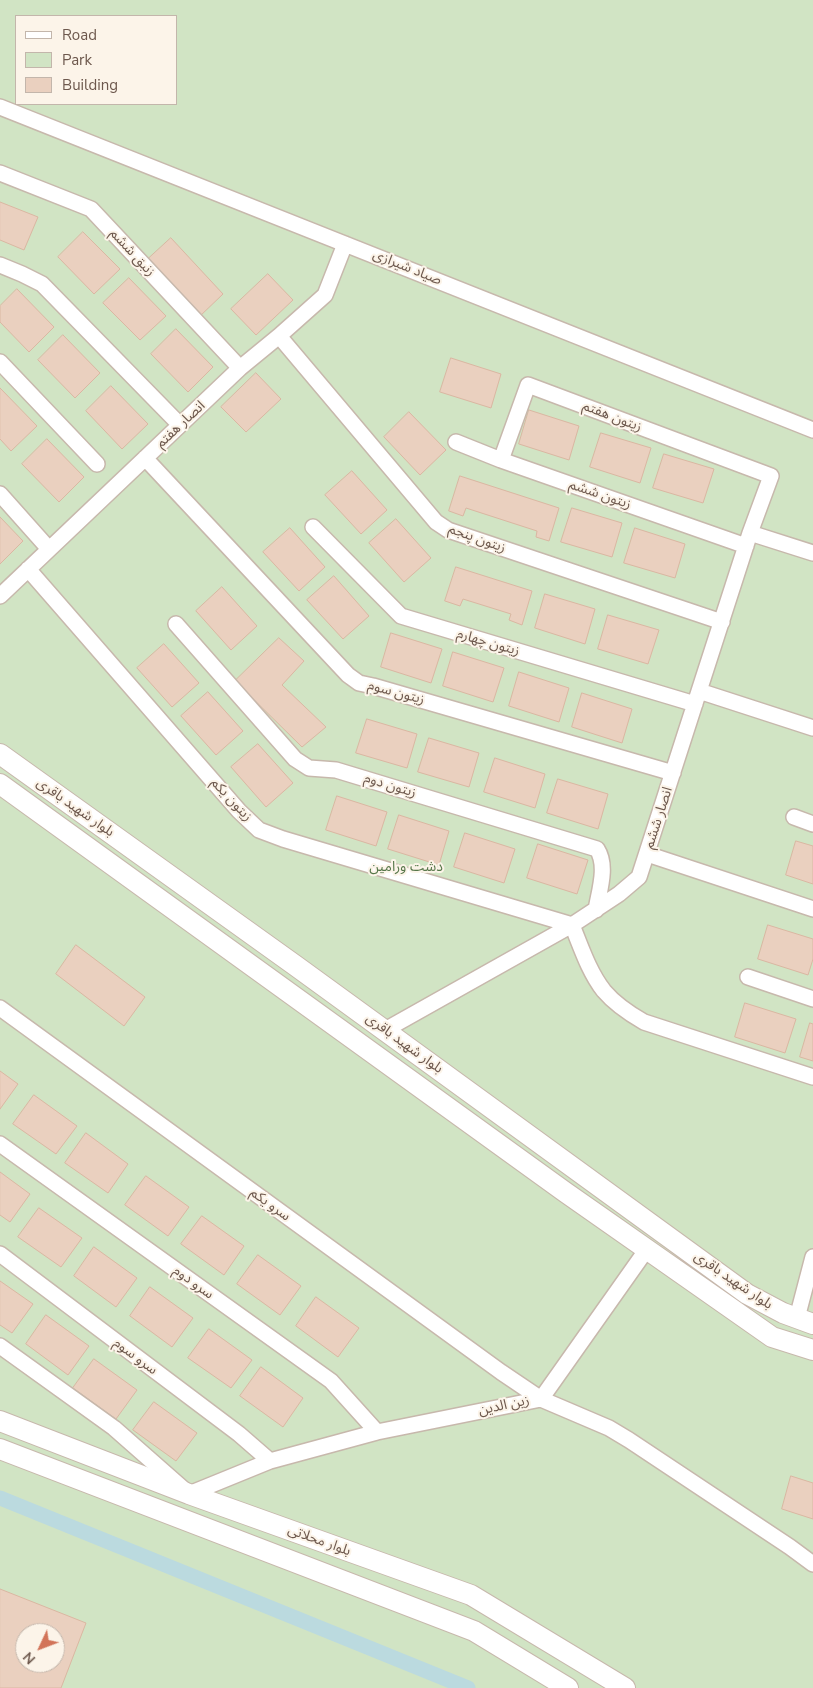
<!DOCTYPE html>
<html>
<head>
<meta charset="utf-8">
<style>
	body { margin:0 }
	#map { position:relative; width:813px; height:1688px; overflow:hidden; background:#f8f0e4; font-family:"Nunito Sans",sans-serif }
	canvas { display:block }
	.legend { position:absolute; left:15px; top:15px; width:162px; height:90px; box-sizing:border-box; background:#fcf4e9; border:1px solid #c3b6ab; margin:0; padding:6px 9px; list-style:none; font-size:15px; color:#6d584d }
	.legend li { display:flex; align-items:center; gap:10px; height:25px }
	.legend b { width:25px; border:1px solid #c3b6ab }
	.north { position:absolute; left:15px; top:1623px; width:50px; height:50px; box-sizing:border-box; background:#fcf4e9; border:1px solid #c3b6ab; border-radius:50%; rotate:227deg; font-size:14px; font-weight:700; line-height:20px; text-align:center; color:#6d584d }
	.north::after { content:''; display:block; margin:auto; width:18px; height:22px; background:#d27459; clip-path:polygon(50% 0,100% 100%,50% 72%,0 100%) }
</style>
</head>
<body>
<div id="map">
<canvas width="813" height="1688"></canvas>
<ul class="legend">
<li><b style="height:6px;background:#fff"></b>Road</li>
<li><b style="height:14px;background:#d1e4c4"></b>Park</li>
<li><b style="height:14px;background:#ead0bf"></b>Building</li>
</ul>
<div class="north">N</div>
</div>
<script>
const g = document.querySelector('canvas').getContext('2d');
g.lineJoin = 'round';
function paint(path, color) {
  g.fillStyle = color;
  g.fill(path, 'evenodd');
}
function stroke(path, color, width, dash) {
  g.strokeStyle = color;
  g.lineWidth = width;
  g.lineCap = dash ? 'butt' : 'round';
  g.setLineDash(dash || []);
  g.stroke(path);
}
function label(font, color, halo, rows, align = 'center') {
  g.font = font + ' "Nunito Sans","Noto Sans Arabic",sans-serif';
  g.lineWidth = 4;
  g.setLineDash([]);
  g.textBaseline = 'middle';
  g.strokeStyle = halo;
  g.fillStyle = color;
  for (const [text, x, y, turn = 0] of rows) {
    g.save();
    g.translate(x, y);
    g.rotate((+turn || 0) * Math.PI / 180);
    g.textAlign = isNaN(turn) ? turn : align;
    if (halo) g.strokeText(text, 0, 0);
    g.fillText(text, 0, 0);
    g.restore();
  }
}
paint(new Path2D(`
	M 0,0 L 813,0 L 813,1688 L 0,1688 ZM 16,16 L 176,16 L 176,104 L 16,104 ZM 25,1633 L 55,1633 L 55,1663 L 25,1663 Z`), '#d1e4c4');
stroke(new Path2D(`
	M 0,1498 L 468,1688`), '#bbdadf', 15);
const building = new Path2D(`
	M 0,202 L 38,217 L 24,250 L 0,240 Z
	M 83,232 L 120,269 L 94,294 L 58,257 Z
	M 171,238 L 223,294 L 199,317 L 147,260 Z
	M 268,274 L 293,300 L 256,335 L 231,309 Z
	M 129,278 L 166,316 L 140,340 L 103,303 Z
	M 17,289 L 54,327 L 29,352 L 0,322 L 0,306 Z
	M 176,329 L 213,367 L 188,392 L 151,354 Z
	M 63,335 L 100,373 L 75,398 L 38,360 Z
	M 451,358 L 501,374 L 491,408 L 440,392 Z
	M 256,373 L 281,399 L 246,432 L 221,407 Z
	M 111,386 L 148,424 L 122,449 L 86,411 Z
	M 0,388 L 37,426 L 11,451 L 0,439 Z
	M 529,410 L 579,426 L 569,460 L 519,444 Z
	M 409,412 L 446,450 L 420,475 L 384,437 Z
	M 601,433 L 651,448 L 640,483 L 590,467 Z
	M 47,439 L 84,477 L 59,502 L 22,464 Z
	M 664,454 L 714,469 L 703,503 L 653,488 Z
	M 352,471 L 387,510 L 361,534 L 325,495 Z
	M 460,476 L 559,508 L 549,541 L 536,537 L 537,531 L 466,508 L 463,516 L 449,511 Z
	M 572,508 L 622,523 L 612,557 L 561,542 Z
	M 0,517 L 23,541 L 0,564 Z
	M 396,519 L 431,558 L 404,582 L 369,543 Z
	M 290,528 L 325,567 L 299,591 L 263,552 Z
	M 635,528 L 685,544 L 675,578 L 624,563 Z
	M 456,567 L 532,591 L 522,625 L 509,620 L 511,614 L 463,599 L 460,606 L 445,601 Z
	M 334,576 L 369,616 L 343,639 L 307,600 Z
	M 222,587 L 257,626 L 231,650 L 196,611 Z
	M 545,594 L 595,609 L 585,644 L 535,628 Z
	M 608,615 L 659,630 L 648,664 L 598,649 Z
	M 391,633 L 442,649 L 431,683 L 381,667 Z
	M 279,638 L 304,661 L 282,685 L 326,727 L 302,747 L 235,681 Z
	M 164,644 L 199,683 L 172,707 L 137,668 Z
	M 453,652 L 504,668 L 493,702 L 443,686 Z
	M 519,672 L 569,688 L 559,722 L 509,706 Z
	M 208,692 L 243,731 L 216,755 L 181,716 Z
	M 582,693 L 632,709 L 622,743 L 572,727 Z
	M 367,719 L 417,734 L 407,768 L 356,753 Z
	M 429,738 L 479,753 L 469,787 L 418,772 Z
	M 258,744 L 293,783 L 266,807 L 231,767 Z
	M 495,758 L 545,774 L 535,808 L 484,792 Z
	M 558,779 L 608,794 L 598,829 L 547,813 Z
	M 337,796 L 387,812 L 376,846 L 326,830 Z
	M 399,815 L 449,831 L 439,865 L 388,849 Z
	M 465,833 L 515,849 L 504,883 L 454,867 Z
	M 796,841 L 813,846 L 813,884 L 786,875 Z
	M 538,844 L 588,860 L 577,894 L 527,878 Z
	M 768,925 L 813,939 L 813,959 L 808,975 L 758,959 Z
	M 76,945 L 145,997 L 124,1026 L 56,974 Z
	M 745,1003 L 796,1019 L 785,1053 L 735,1037 Z
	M 810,1023 L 813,1024 L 813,1061 L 800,1057 Z
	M 0,1071 L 18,1084 L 0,1109 Z
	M 34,1095 L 77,1126 L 56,1154 L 13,1124 Z
	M 86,1133 L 128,1164 L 108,1193 L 65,1163 Z
	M 0,1172 L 30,1194 L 10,1222 L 0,1215 Z
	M 146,1176 L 189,1207 L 168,1236 L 125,1205 Z
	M 39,1208 L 82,1238 L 61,1267 L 18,1237 Z
	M 202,1216 L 244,1246 L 224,1275 L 181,1244 Z
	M 94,1247 L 137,1278 L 116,1307 L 74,1276 Z
	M 258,1255 L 301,1286 L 280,1315 L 237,1284 Z
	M 0,1281 L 33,1304 L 12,1333 L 0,1325 Z
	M 150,1287 L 193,1318 L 172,1347 L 130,1316 Z
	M 316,1297 L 359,1328 L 338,1357 L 296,1326 Z
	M 46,1315 L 89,1346 L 68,1375 L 26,1344 Z
	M 209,1329 L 252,1360 L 231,1388 L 188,1358 Z
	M 94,1359 L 137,1390 L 116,1419 L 73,1388 Z
	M 261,1367 L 303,1398 L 283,1427 L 240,1396 Z
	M 154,1402 L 197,1433 L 176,1461 L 133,1430 Z
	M 791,1476 L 813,1483 L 813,1519 L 782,1509 Z
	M 0,1589 L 86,1623 L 61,1688 L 0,1688 ZM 25,1633 L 55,1633 L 55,1663 L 25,1663 Z`);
paint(building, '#ead0bf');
stroke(building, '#dab7a2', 1);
const minor = new Path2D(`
	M 0,107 L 813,430
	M 0,173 L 91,209 L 240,368
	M 0,265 L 22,274 L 42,284 L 180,425
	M 279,336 L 436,522 L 448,530 L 722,622
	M 0,362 L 97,464
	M 456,442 L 501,460 L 746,546
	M 145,458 L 348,675 L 359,683 L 373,686 L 673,773
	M 0,494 L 49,549
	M 313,527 L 401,616 L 695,704
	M 750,533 L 813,553
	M 28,569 L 239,811 L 259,830 L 283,839 L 572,925 C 581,947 589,972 604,991 C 615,1004 630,1014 644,1022 L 813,1077
	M 0,596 L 240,368 L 279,336 L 325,295 L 345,244
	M 176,624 L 295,759 L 309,768 L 336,770 L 597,849 C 608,866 599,891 596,910
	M 699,691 L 813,728
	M 794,817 L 813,824
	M 647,854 L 813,909
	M 748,977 L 813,999
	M 0,1008 L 501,1372 L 541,1399 L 647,1249
	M 385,1030 L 572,925 L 619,894 L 639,877 L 750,533 L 771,476 L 528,385 L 501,460
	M 0,1144 L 331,1381 L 377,1432
	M 0,1254 L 239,1434 L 270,1461
	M 797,1318 L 813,1257
	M 0,1346 L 114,1428 L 189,1494 L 270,1461 L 377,1432 L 541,1399 L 609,1428 L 629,1440 L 790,1547 L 813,1564`);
const tertiary = new Path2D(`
	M 0,754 L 296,966 L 747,1294 L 783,1313 L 813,1324
	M 0,784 L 565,1192 L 772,1337 L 813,1350
	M 0,1421 L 189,1494 L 471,1595 L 625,1688
	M 0,1449 L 474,1631 L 568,1688`);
stroke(minor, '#c7b8ac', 18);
stroke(tertiary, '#c7b8ac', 22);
stroke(minor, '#fff', 15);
stroke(tertiary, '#fff', 20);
label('14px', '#6d584d', '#fcf4e9', [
	["زنبق ششم",132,253,47],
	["صیاد شیرازی",407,268,22],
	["زیتون هفتم",612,417,21],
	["انصار هفتم",181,425,-43],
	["زیتون ششم",600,495,19],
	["زیتون پنجم",477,539,20],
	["زیتون چهارم",488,643,16],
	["زیتون سوم",396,693,15],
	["زیتون دوم",390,786,17],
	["زیتون یکم",231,800,47],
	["بلوار شهید باقری",75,808,35],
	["انصار ششم",659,818,-72],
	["بلوار شهید باقری",404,1044,36],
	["سرو یکم",270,1205,36],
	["بلوار شهید باقری",733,1281,34],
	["سرو دوم",193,1283,36],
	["سرو سوم",135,1357,37],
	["زین الدین",504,1406,-12],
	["بلوار محلاتی",319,1541,20]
]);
label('14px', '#57774a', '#fcf4e9', [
	["دشت ورامین",406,868]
]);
</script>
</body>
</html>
